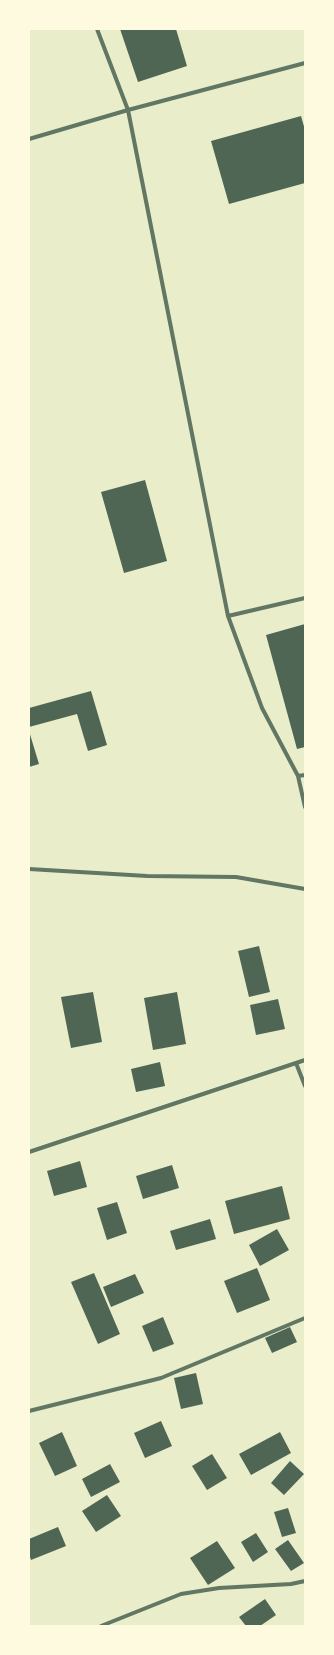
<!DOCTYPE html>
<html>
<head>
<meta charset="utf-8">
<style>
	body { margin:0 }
	#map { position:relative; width:334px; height:1655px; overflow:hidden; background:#e9edc9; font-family:Montserrat,sans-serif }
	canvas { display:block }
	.frame { position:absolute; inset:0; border:30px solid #fefae0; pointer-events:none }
</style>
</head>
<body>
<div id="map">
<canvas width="334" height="1655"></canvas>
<div class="frame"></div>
</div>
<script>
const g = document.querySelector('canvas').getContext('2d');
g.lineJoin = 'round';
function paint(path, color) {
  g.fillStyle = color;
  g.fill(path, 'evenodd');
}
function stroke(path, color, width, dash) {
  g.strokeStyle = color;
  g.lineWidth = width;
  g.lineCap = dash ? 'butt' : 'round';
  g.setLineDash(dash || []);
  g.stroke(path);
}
paint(new Path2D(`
	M 120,29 L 176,29 L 187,66 L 138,82 Z
	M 301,116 L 305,130 L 305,183 L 229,204 L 211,141 Z
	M 145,480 L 167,561 L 124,573 L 101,492 Z
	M 305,624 L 305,747 L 297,749 L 266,635 Z
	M 91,691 L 107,745 L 88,751 L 77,714 L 29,727 L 29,708 Z
	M 29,731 L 39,764 L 29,767 Z
	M 259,946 L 270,992 L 249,997 L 238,951 Z
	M 93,992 L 102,1042 L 71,1048 L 61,997 Z
	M 177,992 L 186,1044 L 153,1050 L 144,998 Z
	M 278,999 L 285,1029 L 256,1035 L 250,1005 Z
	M 160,1062 L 165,1086 L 136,1092 L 131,1069 Z
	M 80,1161 L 87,1187 L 54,1196 L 47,1171 Z
	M 172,1165 L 179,1188 L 143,1199 L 136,1176 Z
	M 282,1186 L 290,1219 L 234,1234 L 225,1201 Z
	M 117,1202 L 127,1233 L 107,1240 L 97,1208 Z
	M 210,1219 L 216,1239 L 176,1250 L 170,1231 Z
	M 277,1229 L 289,1250 L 260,1266 L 249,1245 Z
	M 257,1268 L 270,1300 L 237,1313 L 224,1281 Z
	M 94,1273 L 120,1334 L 98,1344 L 71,1282 Z
	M 135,1274 L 144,1293 L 111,1307 L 103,1287 Z
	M 163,1317 L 174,1344 L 153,1352 L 142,1326 Z
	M 290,1327 L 297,1342 L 272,1353 L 265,1338 Z
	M 196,1373 L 203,1404 L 181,1409 L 174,1378 Z
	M 161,1421 L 172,1446 L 145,1458 L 134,1433 Z
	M 62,1432 L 77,1466 L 55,1476 L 39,1443 Z
	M 280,1432 L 291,1453 L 251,1475 L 239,1454 Z
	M 212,1454 L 227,1478 L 207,1490 L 192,1466 Z
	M 290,1461 L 304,1474 L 284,1495 L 271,1483 Z
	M 110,1464 L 120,1482 L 91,1497 L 82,1479 Z
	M 107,1495 L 121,1516 L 96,1532 L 82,1511 Z
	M 288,1508 L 296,1533 L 282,1537 L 274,1512 Z
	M 58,1527 L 66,1546 L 31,1560 L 29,1554 L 29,1539 Z
	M 256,1533 L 268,1552 L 253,1562 L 241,1542 Z
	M 288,1540 L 304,1563 L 291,1571 L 275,1549 Z
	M 217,1541 L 235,1568 L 208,1585 L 190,1558 Z
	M 265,1599 L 276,1615 L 260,1626 L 246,1626 L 239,1617 Z`), '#4f6655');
stroke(new Path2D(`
	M 97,29 L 128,110 L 228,616 L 262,708 L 298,776 L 305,807
	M 29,139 L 128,110 L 305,63
	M 228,616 L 305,598
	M 298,776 L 305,775
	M 29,869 L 147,876 L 236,877 L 305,889
	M 296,1063 L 305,1086
	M 29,1152 L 305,1060
	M 29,1411 L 161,1378 L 305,1318
	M 101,1626 L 181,1594 L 219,1588 L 291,1584 L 305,1581`), '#617663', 4);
</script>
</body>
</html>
